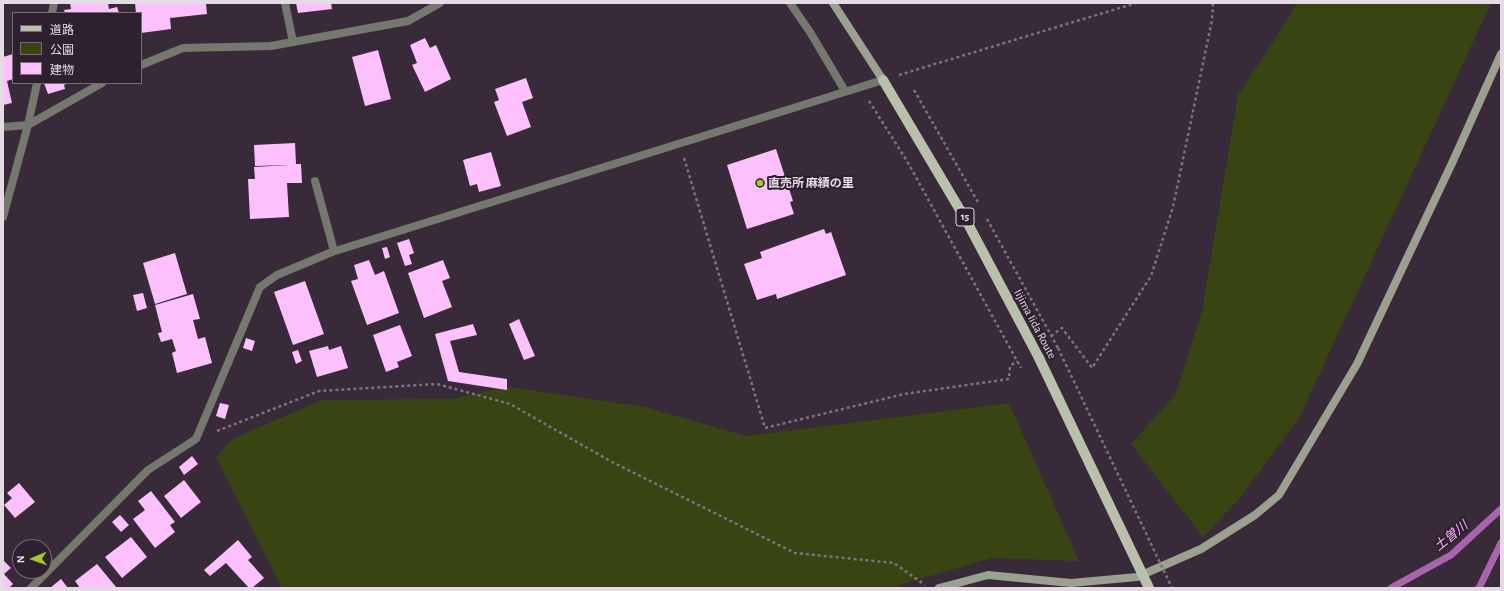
<!DOCTYPE html>
<html>
<head>
<meta charset="utf-8">
<style>
	body { margin:0 }
	#map { position:relative; width:1504px; height:591px; overflow:hidden; background:#392a39; font-family:"Alegreya Sans","Noto Sans JP",sans-serif }
	canvas { display:block }
	.frame { position:absolute; inset:0; border:4px solid #e5dbe5; pointer-events:none }
	.legend { position:absolute; left:12px; top:12px; width:130px; height:72px; box-sizing:border-box; background:#2f202f; border:1px solid #786b78; margin:0; padding:5px 7px; list-style:none; font-size:12px; color:#e5dbe5 }
	.legend li { display:flex; align-items:center; gap:8px; height:20px }
	.legend b { width:20px; border:1px solid #786b78 }
	.north { position:absolute; left:12px; top:539px; width:40px; height:40px; box-sizing:border-box; background:#2f202f; border:1px solid #786b78; border-radius:50%; rotate:268deg; font-size:11px; font-weight:700; line-height:16px; text-align:center; color:#e5dbe5 }
	.north::after { content:''; display:block; margin:auto; width:14px; height:18px; background:#a3c926; clip-path:polygon(50% 0,100% 100%,50% 72%,0 100%) }
</style>
</head>
<body>
<div id="map">
<canvas width="1504" height="591"></canvas>
<div class="frame"></div>
<ul class="legend">
<li><b style="height:5px;background:#b9c0ac"></b>道路</li>
<li><b style="height:11px;background:#384513"></b>公園</li>
<li><b style="height:11px;background:#fcc1fd"></b>建物</li>
</ul>
<div class="north">N</div>
</div>
<script>
const g = document.querySelector('canvas').getContext('2d');
g.lineJoin = 'round';
function paint(path, color) {
  g.fillStyle = color;
  g.fill(path, 'evenodd');
}
function stroke(path, color, width, dash) {
  g.strokeStyle = color;
  g.lineWidth = width;
  g.lineCap = dash ? 'butt' : 'round';
  g.setLineDash(dash || []);
  g.stroke(path);
}
function label(font, color, halo, rows, align = 'center') {
  g.font = font + ' "Alegreya Sans","Noto Sans JP",sans-serif';
  g.lineWidth = 4;
  g.setLineDash([]);
  g.textBaseline = 'middle';
  g.strokeStyle = halo;
  g.fillStyle = color;
  for (const [text, x, y, turn = 0] of rows) {
    g.save();
    g.translate(x, y);
    g.rotate((+turn || 0) * Math.PI / 180);
    g.textAlign = isNaN(turn) ? turn : align;
    if (halo) g.strokeText(text, 0, 0);
    g.fillText(text, 0, 0);
    g.restore();
  }
}
paint(new Path2D(`
	M 1297,3 L 1491,3 L 1299,418 L 1238,500 L 1203,537 L 1131,444 L 1176,394 L 1202,311 L 1238,95 L 1275,39 Z
	M 508,387 L 645,407 L 746,436 L 1009,403 L 1079,561 L 992,558 L 889,588 L 282,588 L 216,458 L 232,439 L 322,400 L 451,399 Z`), '#384513');
stroke(new Path2D(`
	M 1391,588 L 1451,555 L 1501,509
	M 1479,588 L 1501,543`), '#a965ab', 7);
paint(new Path2D(`
	M 70,3 L 108,3 L 109,9 L 117,7 L 119,13 L 65,13 L 64,10 L 71,9 Z
	M 135,3 L 206,3 L 207,14 L 170,18 L 171,29 L 141,33 L 141,13 L 136,13 Z
	M 296,3 L 331,3 L 332,9 L 298,13 Z
	M 425,38 L 430,48 L 436,45 L 451,79 L 425,92 L 412,65 L 417,63 L 410,45 Z
	M 378,50 L 391,99 L 365,106 L 352,57 Z
	M 13,54 L 13,79 L 7,81 L 12,103 L 3,105 L 3,57 Z
	M 526,78 L 533,98 L 522,102 L 531,127 L 507,136 L 494,102 L 499,100 L 495,89 Z
	M 44,83 L 68,83 L 64,85 L 65,89 L 48,94 Z
	M 295,143 L 296,164 L 301,164 L 302,183 L 287,183 L 289,217 L 250,219 L 248,179 L 255,179 L 254,167 L 289,165 L 255,166 L 254,145 Z
	M 776,149 L 793,201 L 790,202 L 794,214 L 747,229 L 727,165 Z
	M 491,152 L 501,186 L 479,192 L 477,184 L 470,186 L 463,160 Z
	M 824,229 L 826,234 L 831,232 L 846,275 L 777,299 L 776,294 L 757,300 L 744,264 L 762,258 L 760,252 Z
	M 409,239 L 414,253 L 409,255 L 412,264 L 405,266 L 397,243 Z
	M 387,247 L 390,257 L 385,259 L 382,248 Z
	M 175,253 L 187,294 L 155,304 L 143,263 Z
	M 369,260 L 375,275 L 384,271 L 399,313 L 367,325 L 351,281 L 358,279 L 354,265 Z
	M 443,260 L 450,278 L 442,281 L 452,307 L 424,318 L 408,273 Z
	M 305,281 L 324,334 L 293,345 L 274,292 Z
	M 143,293 L 147,308 L 137,311 L 133,295 Z
	M 193,294 L 200,319 L 193,320 L 198,339 L 205,337 L 212,363 L 177,373 L 172,353 L 176,351 L 172,339 L 161,342 L 158,333 L 162,332 L 155,305 Z
	M 519,319 L 535,356 L 524,360 L 509,324 Z
	M 473,324 L 477,335 L 450,341 L 459,372 L 507,379 L 507,390 L 448,381 L 435,334 Z
	M 400,325 L 412,356 L 397,362 L 399,367 L 386,372 L 373,335 Z
	M 246,338 L 255,341 L 252,351 L 243,348 Z
	M 328,346 L 329,350 L 341,346 L 348,368 L 317,377 L 309,351 Z
	M 298,350 L 302,361 L 296,364 L 292,352 Z
	M 220,403 L 229,405 L 225,419 L 216,416 Z
	M 192,456 L 198,464 L 184,475 L 179,467 Z
	M 184,480 L 201,502 L 181,518 L 164,496 Z
	M 19,483 L 35,502 L 15,518 L 4,505 L 12,498 L 7,493 Z
	M 151,491 L 175,522 L 170,525 L 175,532 L 155,548 L 133,519 L 145,510 L 138,501 Z
	M 120,515 L 129,525 L 121,532 L 112,522 Z
	M 131,537 L 147,557 L 122,578 L 105,557 Z
	M 238,540 L 252,557 L 248,560 L 264,578 L 252,588 L 249,588 L 226,563 L 210,576 L 204,570 Z
	M 3,560 L 11,568 L 4,574 L 13,584 L 9,588 L 3,588 Z
	M 97,564 L 117,588 L 80,588 L 75,581 Z
	M 61,579 L 68,588 L 50,588 Z`), '#fcc1fd');
stroke(new Path2D(`
	M 899,75 L 1136,3
	M 914,90 L 979,204
	M 869,101 L 907,161 L 1021,368
	M 684,158 L 765,428 L 904,394 L 1009,379 L 1010,366 L 1017,361
	M 987,219 L 1058,348
	M 1051,336 L 1062,328 L 1092,368 L 1151,276 L 1173,207 L 1212,20 L 1213,3
	M 217,431 L 319,391 L 437,384 L 510,404 L 612,462 L 795,553 L 894,563 L 925,585`), '#7f727f', 2.5, [3, 3]);
stroke(new Path2D(`
	M 285,3 L 293,42
	M 52,13 L 54,3
	M 3,127 L 28,125 L 37,83
	M 315,181 L 334,251`), '#75786e', 8);
stroke(new Path2D(`
	M 790,3 L 810,32 L 845,91
	M 141,65 L 183,48 L 271,46 L 408,21 L 440,3
	M 3,217 L 28,125 L 102,83
	M 31,588 L 148,470 L 196,439 L 260,287 L 277,275 L 332,252 L 883,80`), '#75786e', 8);
stroke(new Path2D(`
	M 833,3 L 883,80
	M 939,588 L 988,575 L 1071,583 L 1137,577 L 1201,549 L 1255,515 L 1279,495 L 1357,364 L 1453,161 L 1501,54`), '#9ba191', 8);
stroke(new Path2D(`
	M 883,80 L 966,220 L 1039,358`), '#b9c0ac', 10);
stroke(new Path2D(`
	M 1058,348 L 1172,588`), '#7f727f', 2.5, [3, 3]);
stroke(new Path2D(`
	M 1039,358 L 1149,588`), '#b9c0ac', 10);
for (const [x, y, r, color] of [
	[760,183,4,"#a3c926"]
]) {
  const dot = new Path2D();
  dot.arc(x, y, r, 0, 2 * Math.PI);
  g.fillStyle = color;
  g.fill(dot);
  stroke(dot, '#2f202f', 1.5);
}
for (const [x, y, w] of [
	[965,217,18]
]) {
  const box = new Path2D();
  box.roundRect(x - w / 2, y - 9, w, 18, 3);
  g.fillStyle = '#2f202f';
  g.fill(box);
  stroke(box, '#e5dbe5', 1);
}
label('bold 11px', '#e5dbe5', null, [
	["15",965,217]
]);
label('bold 12px', '#e5dbe5', '#2f202f', [
	["直売所 麻績の里",768,183]
], 'left');
label('12px', '#e5dbe5', '#2f202f', [
	["Iijima Iida Route",1035,324,62]
]);
label('italic 13px', '#feb5ff', '#2f202f', [
	["土曽川",1451,536,-39]
]);
</script>
</body>
</html>
